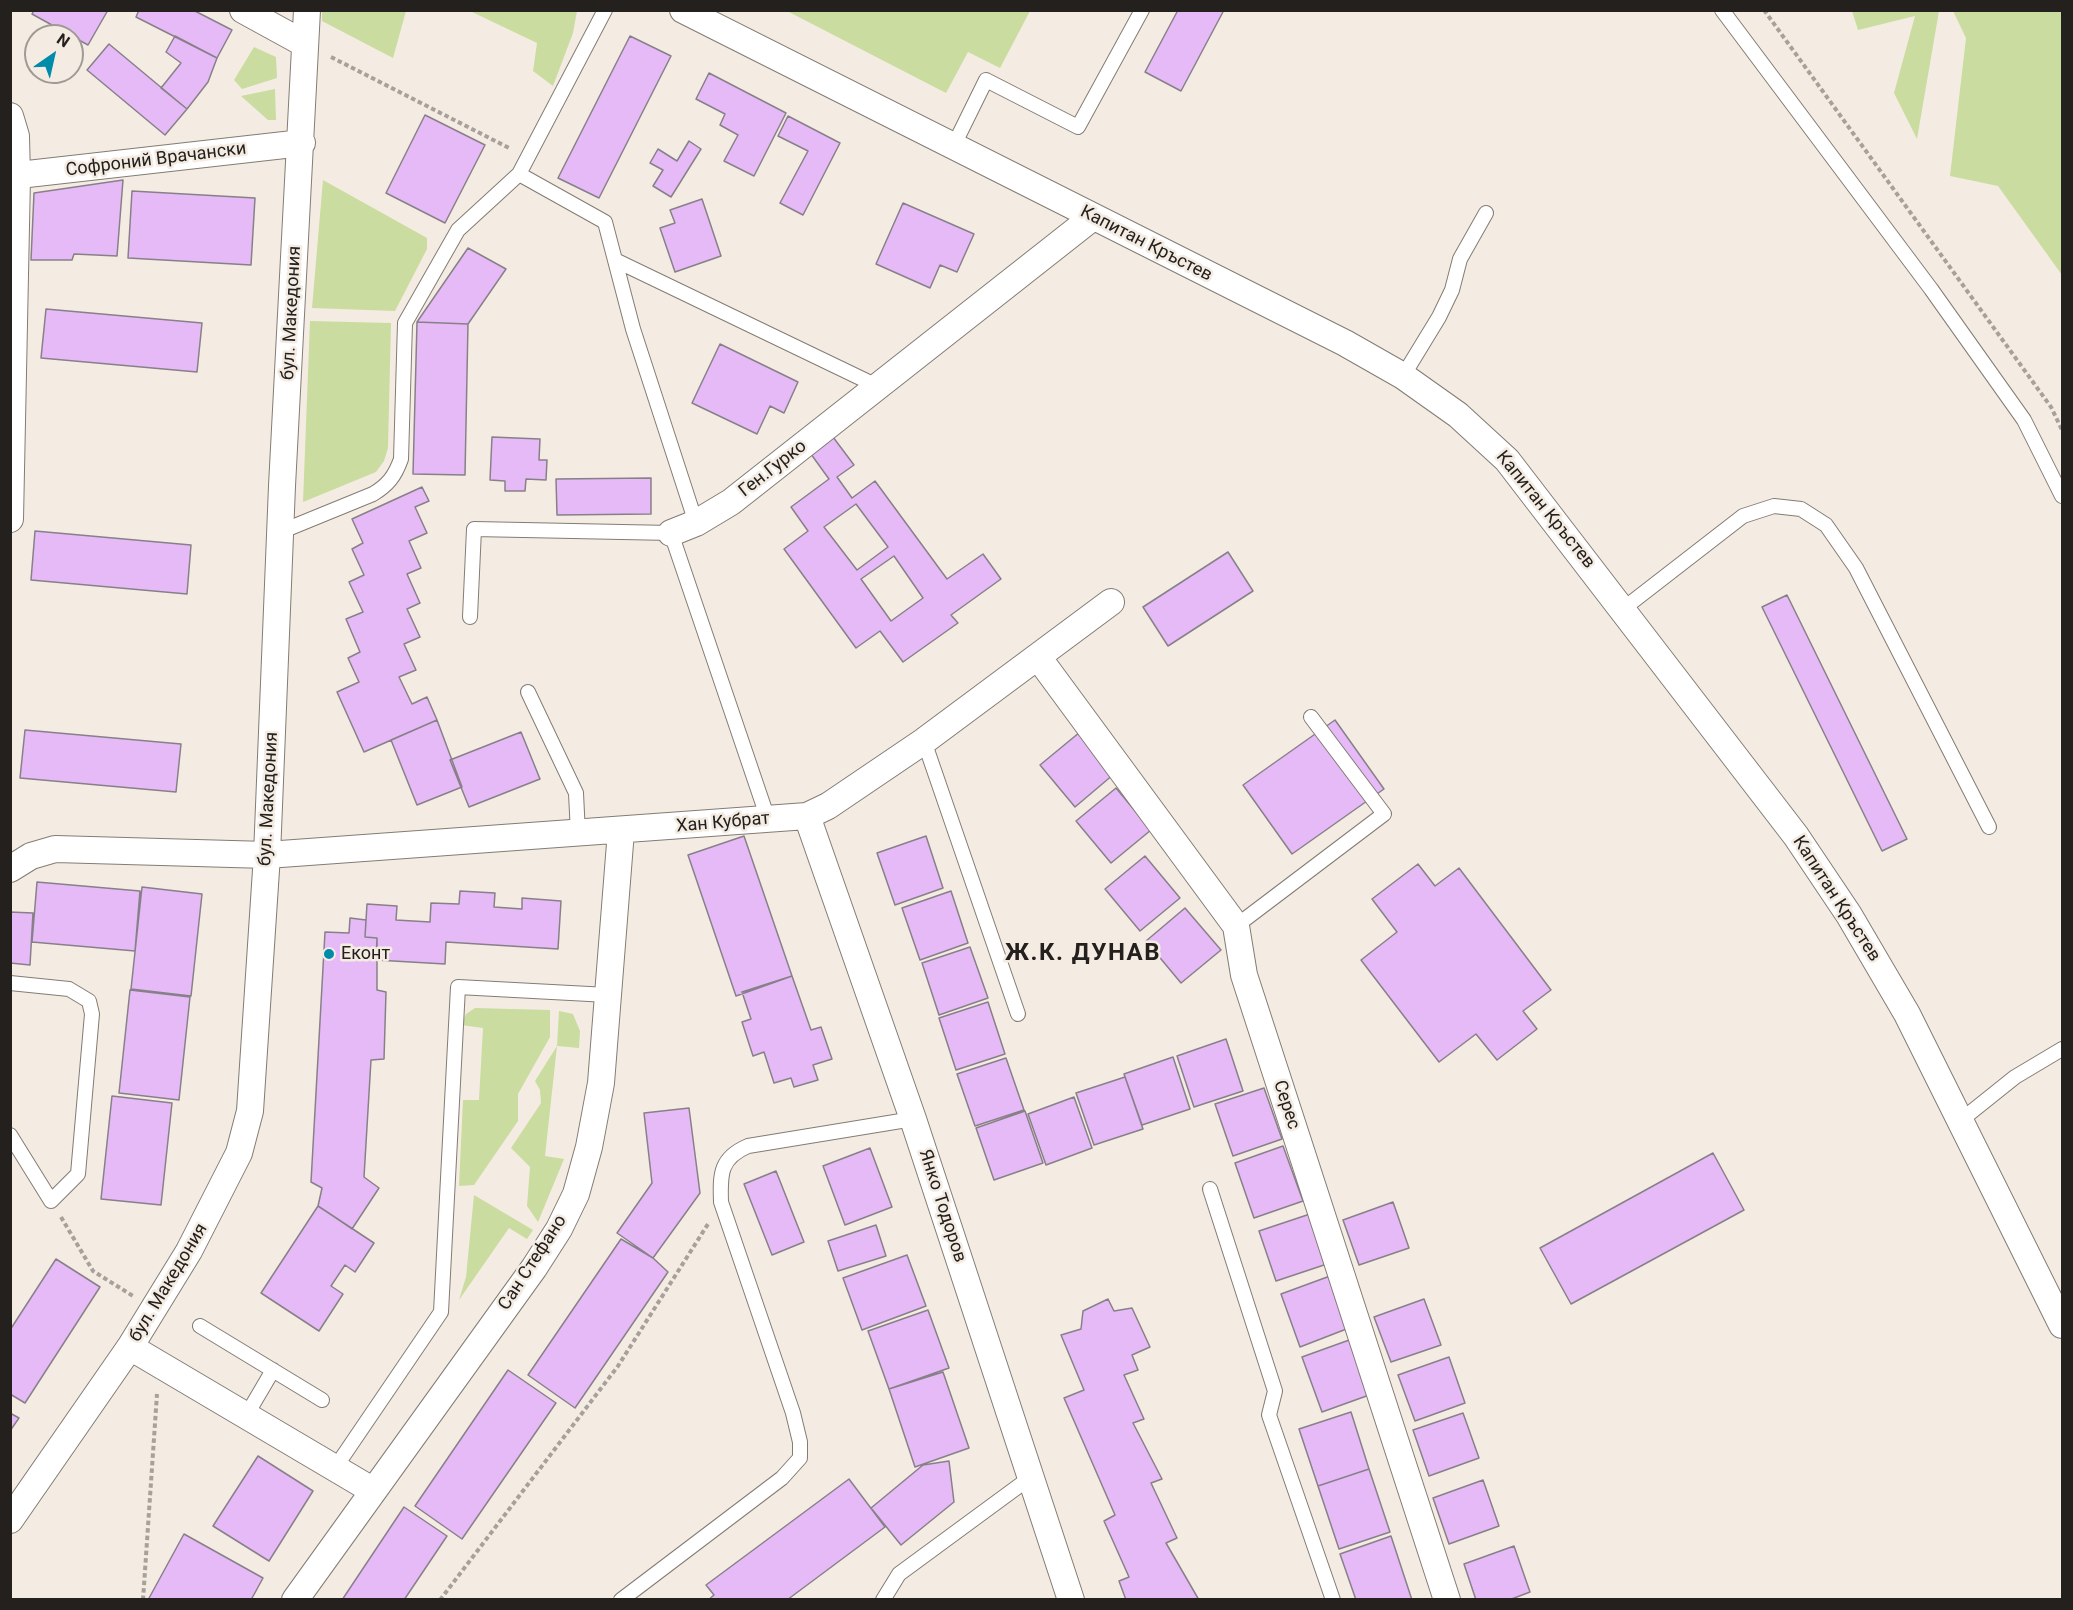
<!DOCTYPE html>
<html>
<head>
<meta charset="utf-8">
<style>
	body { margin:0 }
	#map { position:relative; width:2073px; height:1610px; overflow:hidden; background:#f4ece3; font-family:Roboto,sans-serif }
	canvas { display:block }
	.frame { position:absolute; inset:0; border:12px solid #23201d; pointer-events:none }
	.north { position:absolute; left:24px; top:24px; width:60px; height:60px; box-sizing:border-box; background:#f4ece3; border:2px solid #a09a94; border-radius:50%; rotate:34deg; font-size:16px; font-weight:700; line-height:24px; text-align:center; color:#23201d }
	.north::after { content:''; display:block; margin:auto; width:21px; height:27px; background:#008baa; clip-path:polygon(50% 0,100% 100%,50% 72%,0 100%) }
</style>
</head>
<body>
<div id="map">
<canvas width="2073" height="1610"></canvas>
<div class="frame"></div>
<div class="north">N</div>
</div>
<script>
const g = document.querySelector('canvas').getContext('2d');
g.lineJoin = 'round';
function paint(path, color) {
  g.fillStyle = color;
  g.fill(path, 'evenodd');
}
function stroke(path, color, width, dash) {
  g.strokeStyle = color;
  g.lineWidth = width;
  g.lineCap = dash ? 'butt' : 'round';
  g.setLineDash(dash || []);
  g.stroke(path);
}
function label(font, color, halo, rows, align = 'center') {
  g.font = font + ' Roboto,sans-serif';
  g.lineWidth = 5;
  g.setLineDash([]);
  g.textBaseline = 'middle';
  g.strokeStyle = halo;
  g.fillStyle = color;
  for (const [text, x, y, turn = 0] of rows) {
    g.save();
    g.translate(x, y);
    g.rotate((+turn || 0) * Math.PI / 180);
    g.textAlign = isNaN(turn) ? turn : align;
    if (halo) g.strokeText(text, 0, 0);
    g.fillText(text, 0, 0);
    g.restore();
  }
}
paint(new Path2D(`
	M 322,11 L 406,11 L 393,58 L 322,21 Z
	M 470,11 L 577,11 L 573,33 L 553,86 L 533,71 L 537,43 Z
	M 787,11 L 1030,11 L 1000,68 L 968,52 L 946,93 Z
	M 1852,11 L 1939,11 L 1917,139 L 1894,93 L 1915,16 L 1858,30 Z
	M 1953,11 L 2062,11 L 2062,275 L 1998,186 L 1950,176 L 1966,38 Z
	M 254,47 L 276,57 L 277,78 L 242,89 L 234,80 Z
	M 275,89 L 276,120 L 268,120 L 241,96 Z
	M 323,180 L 427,238 L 427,249 L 395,311 L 312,308 Z
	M 310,321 L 391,323 L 388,448 L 384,461 L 376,472 L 303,502 Z
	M 475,1008 L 550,1010 L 550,1037 L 518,1094 L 518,1121 L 474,1185 L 459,1186 L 463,1100 L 479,1100 L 483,1028 L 461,1025 L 466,1014 Z
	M 559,1011 L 573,1014 L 580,1031 L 579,1048 L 557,1046 L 545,1156 L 564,1159 L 538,1222 L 527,1206 L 530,1167 L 511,1148 L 541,1103 L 540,1090 L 535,1081 L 557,1046 Z
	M 474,1195 L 533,1230 L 527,1239 L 509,1228 L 459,1300 L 466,1277 Z`), '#cadc9f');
const building = new Path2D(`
	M 34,10 L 108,10 L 88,45 L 32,14 Z
	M 139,10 L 193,10 L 232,30 L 217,58 L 136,17 Z
	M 1178,10 L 1224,10 L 1181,91 L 1145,72 Z
	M 175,36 L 217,58 L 208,82 L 187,109 L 161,88 L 181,63 L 166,52 Z
	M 630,36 L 671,56 L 599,198 L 558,178 Z
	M 109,44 L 187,109 L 165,135 L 87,70 Z
	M 709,73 L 786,113 L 754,176 L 724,161 L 738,135 L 720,125 L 725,114 L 696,99 Z
	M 425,115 L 485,145 L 445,223 L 386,193 Z
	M 788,116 L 840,143 L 803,215 L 780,203 L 808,151 L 778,136 Z
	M 689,141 L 701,149 L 671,197 L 653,186 L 663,170 L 650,163 L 658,149 L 677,161 Z
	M 123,180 L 117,256 L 74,254 L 72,260 L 31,260 L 34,193 Z
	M 132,191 L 255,198 L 251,265 L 128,258 Z
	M 702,199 L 721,256 L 675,272 L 660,228 L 675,223 L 670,210 Z
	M 903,203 L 974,234 L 957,272 L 940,265 L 930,288 L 876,264 Z
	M 468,248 L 506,269 L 468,324 L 417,322 Z
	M 46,309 L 202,323 L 197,372 L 41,358 Z
	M 417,322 L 468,324 L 465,475 L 413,474 Z
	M 720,344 L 798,382 L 784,413 L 770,406 L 757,434 L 692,403 Z
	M 830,433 L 854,465 L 837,477 L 852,498 L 875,481 L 947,579 L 983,554 L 1001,579 L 951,615 L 958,623 L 903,662 L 880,631 L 856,648 L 784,549 L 808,531 L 791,507 L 829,479 L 808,450 ZM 856,504 L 888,547 L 857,570 L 824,527 ZM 894,556 L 923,598 L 891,621 L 861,579 Z
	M 492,437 L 540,439 L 539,460 L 547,460 L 546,480 L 526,479 L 525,491 L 505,491 L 505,481 L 490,480 Z
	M 651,478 L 651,514 L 557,515 L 556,479 Z
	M 422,487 L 429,501 L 415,507 L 427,533 L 409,541 L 421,568 L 407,574 L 420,603 L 407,609 L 420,637 L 404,644 L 416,670 L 399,677 L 412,704 L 427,697 L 437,720 L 364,752 L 337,692 L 359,682 L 348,658 L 360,652 L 346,619 L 363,612 L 349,582 L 364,575 L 352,549 L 363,543 L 352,519 Z
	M 35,531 L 191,545 L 187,594 L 31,580 Z
	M 1228,552 L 1253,591 L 1168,646 L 1143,607 Z
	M 1787,595 L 1907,839 L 1882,851 L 1762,607 Z
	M 437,720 L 462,787 L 417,805 L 391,740 Z
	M 1335,720 L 1384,789 L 1292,854 L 1243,785 Z
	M 25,730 L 181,744 L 176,792 L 20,778 Z
	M 521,732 L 540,779 L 469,807 L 450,760 Z
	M 1080,732 L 1114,774 L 1075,807 L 1040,765 Z
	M 1116,788 L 1151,830 L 1111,863 L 1076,821 Z
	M 744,836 L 792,976 L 736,996 L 688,855 Z
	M 926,836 L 943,888 L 895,905 L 877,853 Z
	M 1145,856 L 1180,898 L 1140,931 L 1105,889 Z
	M 1418,864 L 1435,886 L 1459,868 L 1551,990 L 1523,1011 L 1537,1029 L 1497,1060 L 1476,1034 L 1439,1062 L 1361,960 L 1397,932 L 1372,899 Z
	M 37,882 L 140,891 L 135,951 L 32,942 Z
	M 142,887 L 202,894 L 191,996 L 131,989 Z
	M 460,891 L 495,893 L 494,907 L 522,909 L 522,898 L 561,901 L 558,949 L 446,942 L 445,964 L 376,960 L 377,938 L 365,937 L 367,904 L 397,906 L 396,920 L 430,922 L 431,903 L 459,904 Z
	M 951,891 L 968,943 L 920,960 L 902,908 Z
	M 1185,908 L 1221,950 L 1181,983 L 1146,941 Z
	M 10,912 L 33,913 L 30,965 L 10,963 Z
	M 350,918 L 366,920 L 365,937 L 377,938 L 377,990 L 386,992 L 384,1059 L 371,1060 L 364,1177 L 379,1188 L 352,1229 L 318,1206 L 322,1188 L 311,1182 L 325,932 L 349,933 Z
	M 970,947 L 988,998 L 939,1015 L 922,963 Z
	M 792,976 L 811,1030 L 821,1027 L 832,1059 L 813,1065 L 818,1080 L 794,1087 L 791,1078 L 774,1083 L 764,1052 L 753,1056 L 742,1022 L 751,1019 L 742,992 Z
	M 130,990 L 190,997 L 179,1100 L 119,1093 Z
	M 988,1002 L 1005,1054 L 956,1070 L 939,1018 Z
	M 1226,1039 L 1243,1091 L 1194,1107 L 1177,1056 Z
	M 1173,1057 L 1190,1109 L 1142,1125 L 1124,1074 Z
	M 1006,1058 L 1024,1110 L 975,1126 L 957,1074 Z
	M 1125,1077 L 1143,1129 L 1094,1145 L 1076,1093 Z
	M 1264,1088 L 1282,1139 L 1233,1156 L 1215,1104 Z
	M 112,1096 L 172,1103 L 161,1205 L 101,1199 Z
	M 1074,1097 L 1092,1148 L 1046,1165 L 1028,1114 Z
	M 689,1108 L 700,1193 L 653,1258 L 617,1233 L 652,1183 L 644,1113 Z
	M 1025,1111 L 1043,1163 L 994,1180 L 976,1128 Z
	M 1283,1146 L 1303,1201 L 1254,1218 L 1235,1163 Z
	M 870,1148 L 892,1207 L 845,1225 L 823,1166 Z
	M 1713,1153 L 1744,1210 L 1571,1304 L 1540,1248 Z
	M 776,1171 L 804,1242 L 772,1255 L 744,1184 Z
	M 1393,1202 L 1409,1248 L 1359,1265 L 1343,1220 Z
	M 318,1206 L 374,1243 L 355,1272 L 345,1265 L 331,1286 L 343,1294 L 319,1331 L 261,1293 Z
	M 1310,1214 L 1327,1264 L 1276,1281 L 1259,1231 Z
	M 876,1225 L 886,1256 L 838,1271 L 828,1241 Z
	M 621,1239 L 653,1258 L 668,1272 L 575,1408 L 528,1375 Z
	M 907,1255 L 926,1306 L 862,1330 L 843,1278 Z
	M 56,1259 L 100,1287 L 25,1403 L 10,1394 L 10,1330 Z
	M 1330,1276 L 1349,1328 L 1300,1347 L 1281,1294 Z
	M 1108,1299 L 1114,1311 L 1132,1308 L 1150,1347 L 1132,1355 L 1138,1370 L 1124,1375 L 1144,1419 L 1133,1423 L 1162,1479 L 1151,1483 L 1177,1538 L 1166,1543 L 1199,1600 L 1126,1600 L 1119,1581 L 1129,1577 L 1104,1521 L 1115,1515 L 1064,1398 L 1084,1390 L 1061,1335 L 1081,1329 L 1083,1311 Z
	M 1424,1299 L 1441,1345 L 1391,1362 L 1374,1317 Z
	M 928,1310 L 949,1368 L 889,1389 L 868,1331 Z
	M 1352,1339 L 1372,1394 L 1322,1412 L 1302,1357 Z
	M 1449,1357 L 1465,1403 L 1415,1421 L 1398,1375 Z
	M 508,1370 L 556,1403 L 462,1539 L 415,1506 Z
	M 943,1372 L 969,1448 L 915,1467 L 889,1389 Z
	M 1351,1412 L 1369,1469 L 1318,1486 L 1299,1429 Z
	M 10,1413 L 19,1418 L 10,1431 Z
	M 1463,1413 L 1479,1458 L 1429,1476 L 1413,1430 Z
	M 258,1456 L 313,1491 L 269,1561 L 213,1526 Z
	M 949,1461 L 954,1502 L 901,1545 L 871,1508 L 923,1465 Z
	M 1369,1469 L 1390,1532 L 1339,1549 L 1318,1486 Z
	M 849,1479 L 885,1527 L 787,1600 L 708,1600 L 714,1595 L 706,1585 Z
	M 1483,1480 L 1499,1526 L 1449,1544 L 1433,1498 Z
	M 404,1507 L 447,1536 L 404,1600 L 342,1600 Z
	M 184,1534 L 263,1578 L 251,1600 L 148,1600 Z
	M 1391,1536 L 1412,1600 L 1356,1600 L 1340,1554 Z
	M 1514,1546 L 1530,1592 L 1509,1600 L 1476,1600 L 1464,1564 Z`);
paint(building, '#e5baf6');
stroke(building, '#878089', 1.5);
const lane = new Path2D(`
	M 605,10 L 519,174 L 605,222 L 633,329 L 696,523
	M 1722,10 L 1931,289 L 2024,420 L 2062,496
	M 953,147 L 986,80 L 1078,127 L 1142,10
	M 617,261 L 877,386
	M 1403,376 L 1439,317 L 1452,290 L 1460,259 L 1486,213
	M 280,532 L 373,494 C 388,485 395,476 401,459 L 405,323 L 458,230 L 519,174
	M 1623,609 L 1743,516 L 1774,506 L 1801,509 L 1826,525 L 1856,568 L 1989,827
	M 470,617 L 474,529 L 671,533 L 768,819
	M 528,692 L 576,793 L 578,834
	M 924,741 L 1018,1014
	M 1236,926 L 1384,814 L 1311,717
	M 10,983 L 69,989 L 89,1001 L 92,1014 L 78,1174 L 51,1201 L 10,1135
	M 1960,1121 L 2015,1077 L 2062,1049
	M 1210,1189 L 1275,1391 L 1269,1415 L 1333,1600
	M 200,1326 L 322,1400
	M 246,1416 L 273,1370
	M 335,1468 L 441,1312 L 458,987 L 608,995
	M 621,1600 L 782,1478 L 800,1458 L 800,1442 L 793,1413 L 721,1202 C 720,1174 720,1158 748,1146 L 913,1119
	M 883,1600 L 899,1574 L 1031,1477`);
const street = new Path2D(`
	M 243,10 L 305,44
	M 683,10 L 1345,343 L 1403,376 L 1458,415 L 1507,460 L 1796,836 L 1849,915 L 1907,1014 L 2062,1325
	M 10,116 L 16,136 L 17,177 L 10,519
	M 10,176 L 302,143
	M 671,533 L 696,523 L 731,502 L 1093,217
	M 1038,657 L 1236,926 L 1244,975 L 1447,1600
	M 807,816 L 913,1119 L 1071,1600
	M 10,869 L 31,856 L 55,849 L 267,855 L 807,816 L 828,806 L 924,741 L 1111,602
	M 130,1347 L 372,1490
	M 10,1520 L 130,1347 L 189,1251 L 239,1153 L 250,1111 L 267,855 L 282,486 L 307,10
	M 295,1600 L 534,1268 L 559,1229 L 576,1194 L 589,1147 L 601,1083 L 621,831`);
stroke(lane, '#837c74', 16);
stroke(street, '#837c74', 28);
stroke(new Path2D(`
	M 1764,10 L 2051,407 L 2062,430
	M 331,57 L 511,149
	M 61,1217 L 93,1271 L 133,1296
	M 143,1600 L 157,1394
	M 440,1600 L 618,1366 L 708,1224`), '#a7a19a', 4, [4.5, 3]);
stroke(lane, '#fff', 14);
stroke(street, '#fff', 26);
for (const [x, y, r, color] of [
	[329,954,6,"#008baa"]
]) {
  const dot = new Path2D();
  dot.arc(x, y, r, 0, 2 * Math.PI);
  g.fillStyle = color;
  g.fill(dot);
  stroke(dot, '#f4ece3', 2);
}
label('18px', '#23201d', '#f4ece3', [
	["Софроний Врачански",156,160,-7],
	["Капитан Кръстев",1146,244,27],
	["бул. Македония",292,313,-87],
	["Ген.Гурко",773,469,-38],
	["Капитан Кръстев",1545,510,51],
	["бул. Македония",269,799,-87],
	["Хан Кубрат",723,823,-5],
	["Капитан Кръстев",1836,899,57],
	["Серес",1286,1105,72],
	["Янко Тодоров",942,1206,72],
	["Сан Стефано",533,1263,-57],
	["бул. Македония",169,1283,-59]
]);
label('18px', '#23201d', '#f4ece3', [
	["Еконт",341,954]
], 'left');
g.letterSpacing = '1.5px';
label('bold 24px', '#23201d', '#f4ece3', [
	["Ж.К. ДУНАВ",1083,954]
]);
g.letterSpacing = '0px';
</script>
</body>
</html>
